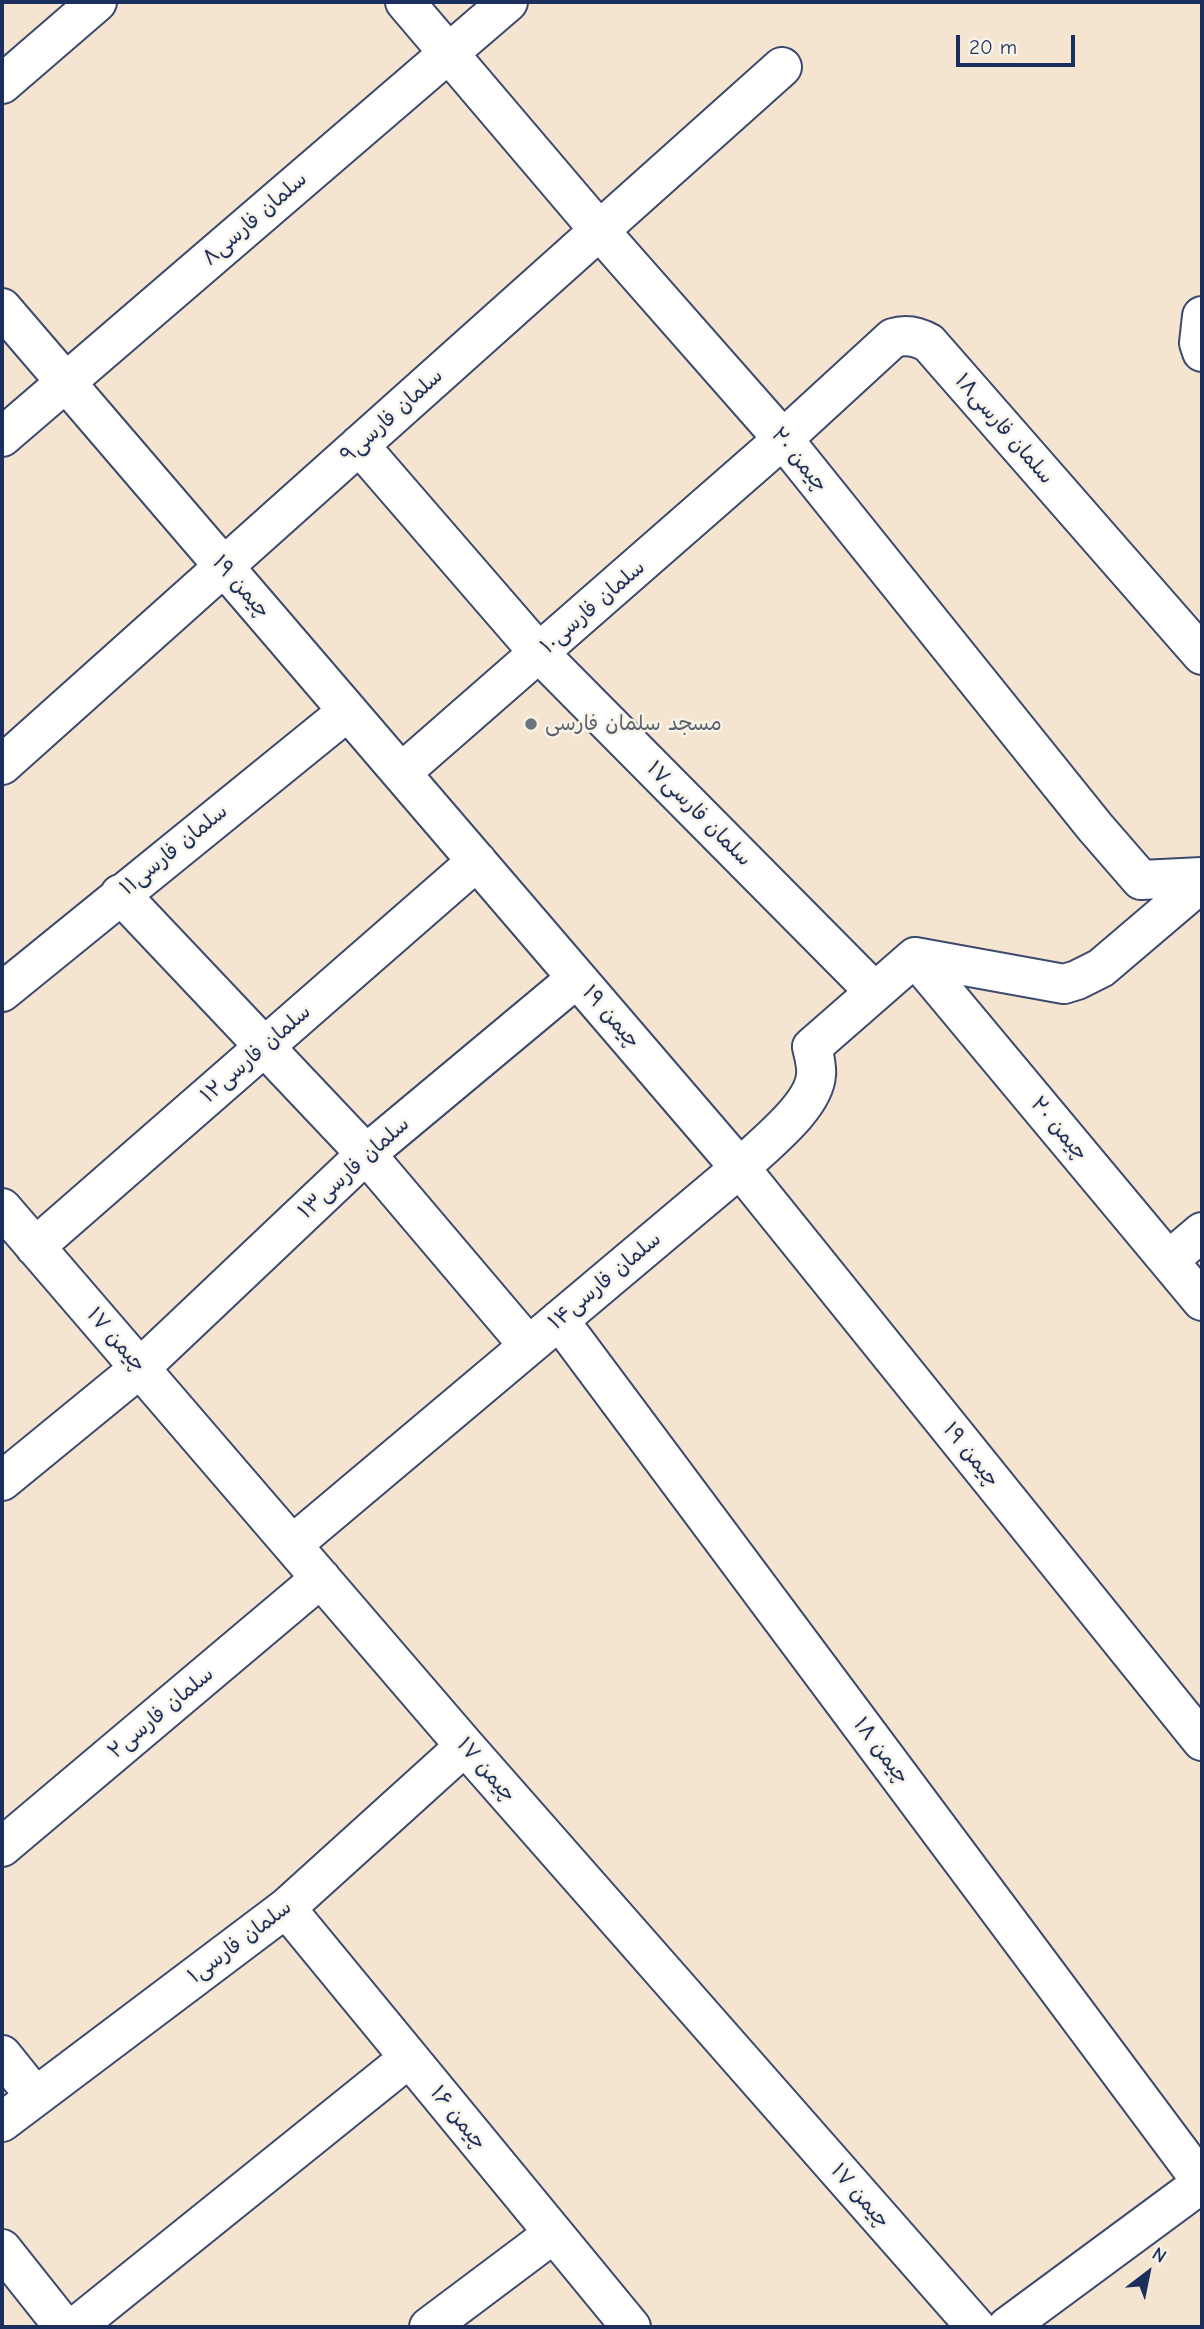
<!DOCTYPE html>
<html>
<head>
<meta charset="utf-8">
<style>
	body { margin:0 }
	#map { position:relative; width:1204px; height:2329px; overflow:hidden; background:#f5e4cf; font-family:"Comic Neue",sans-serif }
	canvas { display:block }
	.frame { position:absolute; inset:0; border:4px solid #1b2f5e; pointer-events:none }
	.north { position:absolute; left:1113px; top:2238px; width:70px; height:70px; -webkit-text-stroke:5px #f7f3e8; paint-order:stroke; rotate:32deg; font-size:19px; font-weight:700; line-height:28px; text-align:center; color:#1b2f5e }
	.north::after { content:''; display:block; margin:auto; width:24px; height:32px; background:#1b2f5e; clip-path:polygon(50% 0,100% 100%,50% 72%,0 100%) }
	.scale { position:absolute; left:956px; top:35px; width:119px; height:32px; box-sizing:border-box; border:4px solid #1b2f5e; border-top:0; padding-left:9px; font-size:21px; line-height:24px; white-space:nowrap; color:#1b2f5e; -webkit-text-stroke:5px #f7f3e8; paint-order:stroke }
</style>
</head>
<body>
<div id="map">
<canvas width="1204" height="2329"></canvas>
<div class="frame"></div>
<div class="north">N</div>
<div class="scale">20 m</div>
</div>
<script>
const g = document.querySelector('canvas').getContext('2d');
g.lineJoin = 'round';
function stroke(path, color, width, dash) {
  g.strokeStyle = color;
  g.lineWidth = width;
  g.lineCap = dash ? 'butt' : 'round';
  g.setLineDash(dash || []);
  g.stroke(path);
}
function label(font, color, halo, rows, align = 'center') {
  g.font = font + ' "Comic Neue","Playpen Sans Arabic",sans-serif';
  g.lineWidth = 5;
  g.setLineDash([]);
  g.textBaseline = 'middle';
  g.strokeStyle = halo;
  g.fillStyle = color;
  for (const [text, x, y, turn = 0] of rows) {
    g.save();
    g.translate(x, y);
    g.rotate((+turn || 0) * Math.PI / 180);
    g.textAlign = isNaN(turn) ? turn : align;
    if (halo) g.strokeText(text, 0, 0);
    g.fillText(text, 0, 0);
    g.restore();
  }
}
const minor = new Path2D(`
	M 405,2 L 599,230 L 783,439 L 1095,827 L 1141,880 L 1202,877
	M 2,84 L 97,2
	M 2,308 L 740,1168 L 1202,1741
	M 1202,316 L 1199,343 L 1202,352
	M 2,437 L 508,2
	M 359,445 L 540,654 L 874,991
	M 2,765 L 782,67
	M 401,773 L 783,439 L 893,338 C 906,334 917,336 929,343 L 1202,655
	M 120,894 L 366,1154 L 528,1345
	M 915,957 L 1202,1301
	M 2,992 L 348,711
	M 2,1208 L 465,1746 L 976,2327
	M 35,1247 L 477,861
	M 1169,1260 L 1202,1232
	M 559,1320 L 1202,2182
	M 2,1481 L 140,1368 L 366,1154 L 577,978
	M 292,1545 L 740,1168 C 762,1146 814,1107 816,1075 C 817,1065 814,1056 812,1047 L 915,957 L 1064,984 L 1077,980 L 1101,968 L 1202,882
	M 2,1847 L 321,1578
	M 286,1908 L 631,2327
	M 2,2055 L 35,2096
	M 2,2122 L 286,1908 L 465,1746
	M 2,2249 L 64,2327
	M 75,2327 L 409,2058
	M 429,2327 L 553,2234
	M 1007,2327 L 1202,2183`);
stroke(minor, '#3c4a6f', 42);
stroke(minor, '#fff', 38);
for (const [x, y, r, color] of [
	[531,724,7,"#6b7280"]
]) {
  const dot = new Path2D();
  dot.arc(x, y, r, 0, 2 * Math.PI);
  g.fillStyle = color;
  g.fill(dot);
  stroke(dot, '#f7f3e8', 2.5);
}
label('21px', '#1b2f5e', '#f7f3e8', [
	["سلمان فارسی۸",255,219,-41],
	["سلمان فارسی۹",392,416,-42],
	["سلمان فارسی۱۸",1004,429,49],
	["چیمن ۲۰",799,460,51],
	["چیمن ۱۹",241,587,49],
	["سلمان فارسی۱۰",593,607,-41],
	["سلمان فارسی۱۷",699,814,45],
	["سلمان فارسی۱۱",174,850,-39],
	["چیمن ۱۹",611,1017,49],
	["سلمان فارسی۱۲",256,1054,-41],
	["چیمن ۲۰",1059,1129,50],
	["سلمان فارسی۱۳",354,1168,-42],
	["سلمان فارسی۱۴",605,1281,-40],
	["چیمن ۱۷",116,1340,49],
	["چیمن ۱۹",971,1455,51],
	["سلمان فارسی۲",161,1713,-40],
	["چیمن ۱۸",881,1751,53],
	["چیمن ۱۷",486,1770,49],
	["سلمان فارسی۱",240,1942,-37],
	["چیمن ۱۶",458,2118,51],
	["چیمن ۱۷",860,2196,49]
]);
label('21px', '#5b616d', '#f7f3e8', [
	["مسجد سلمان فارسی",545,724]
], 'left');
</script>
</body>
</html>
